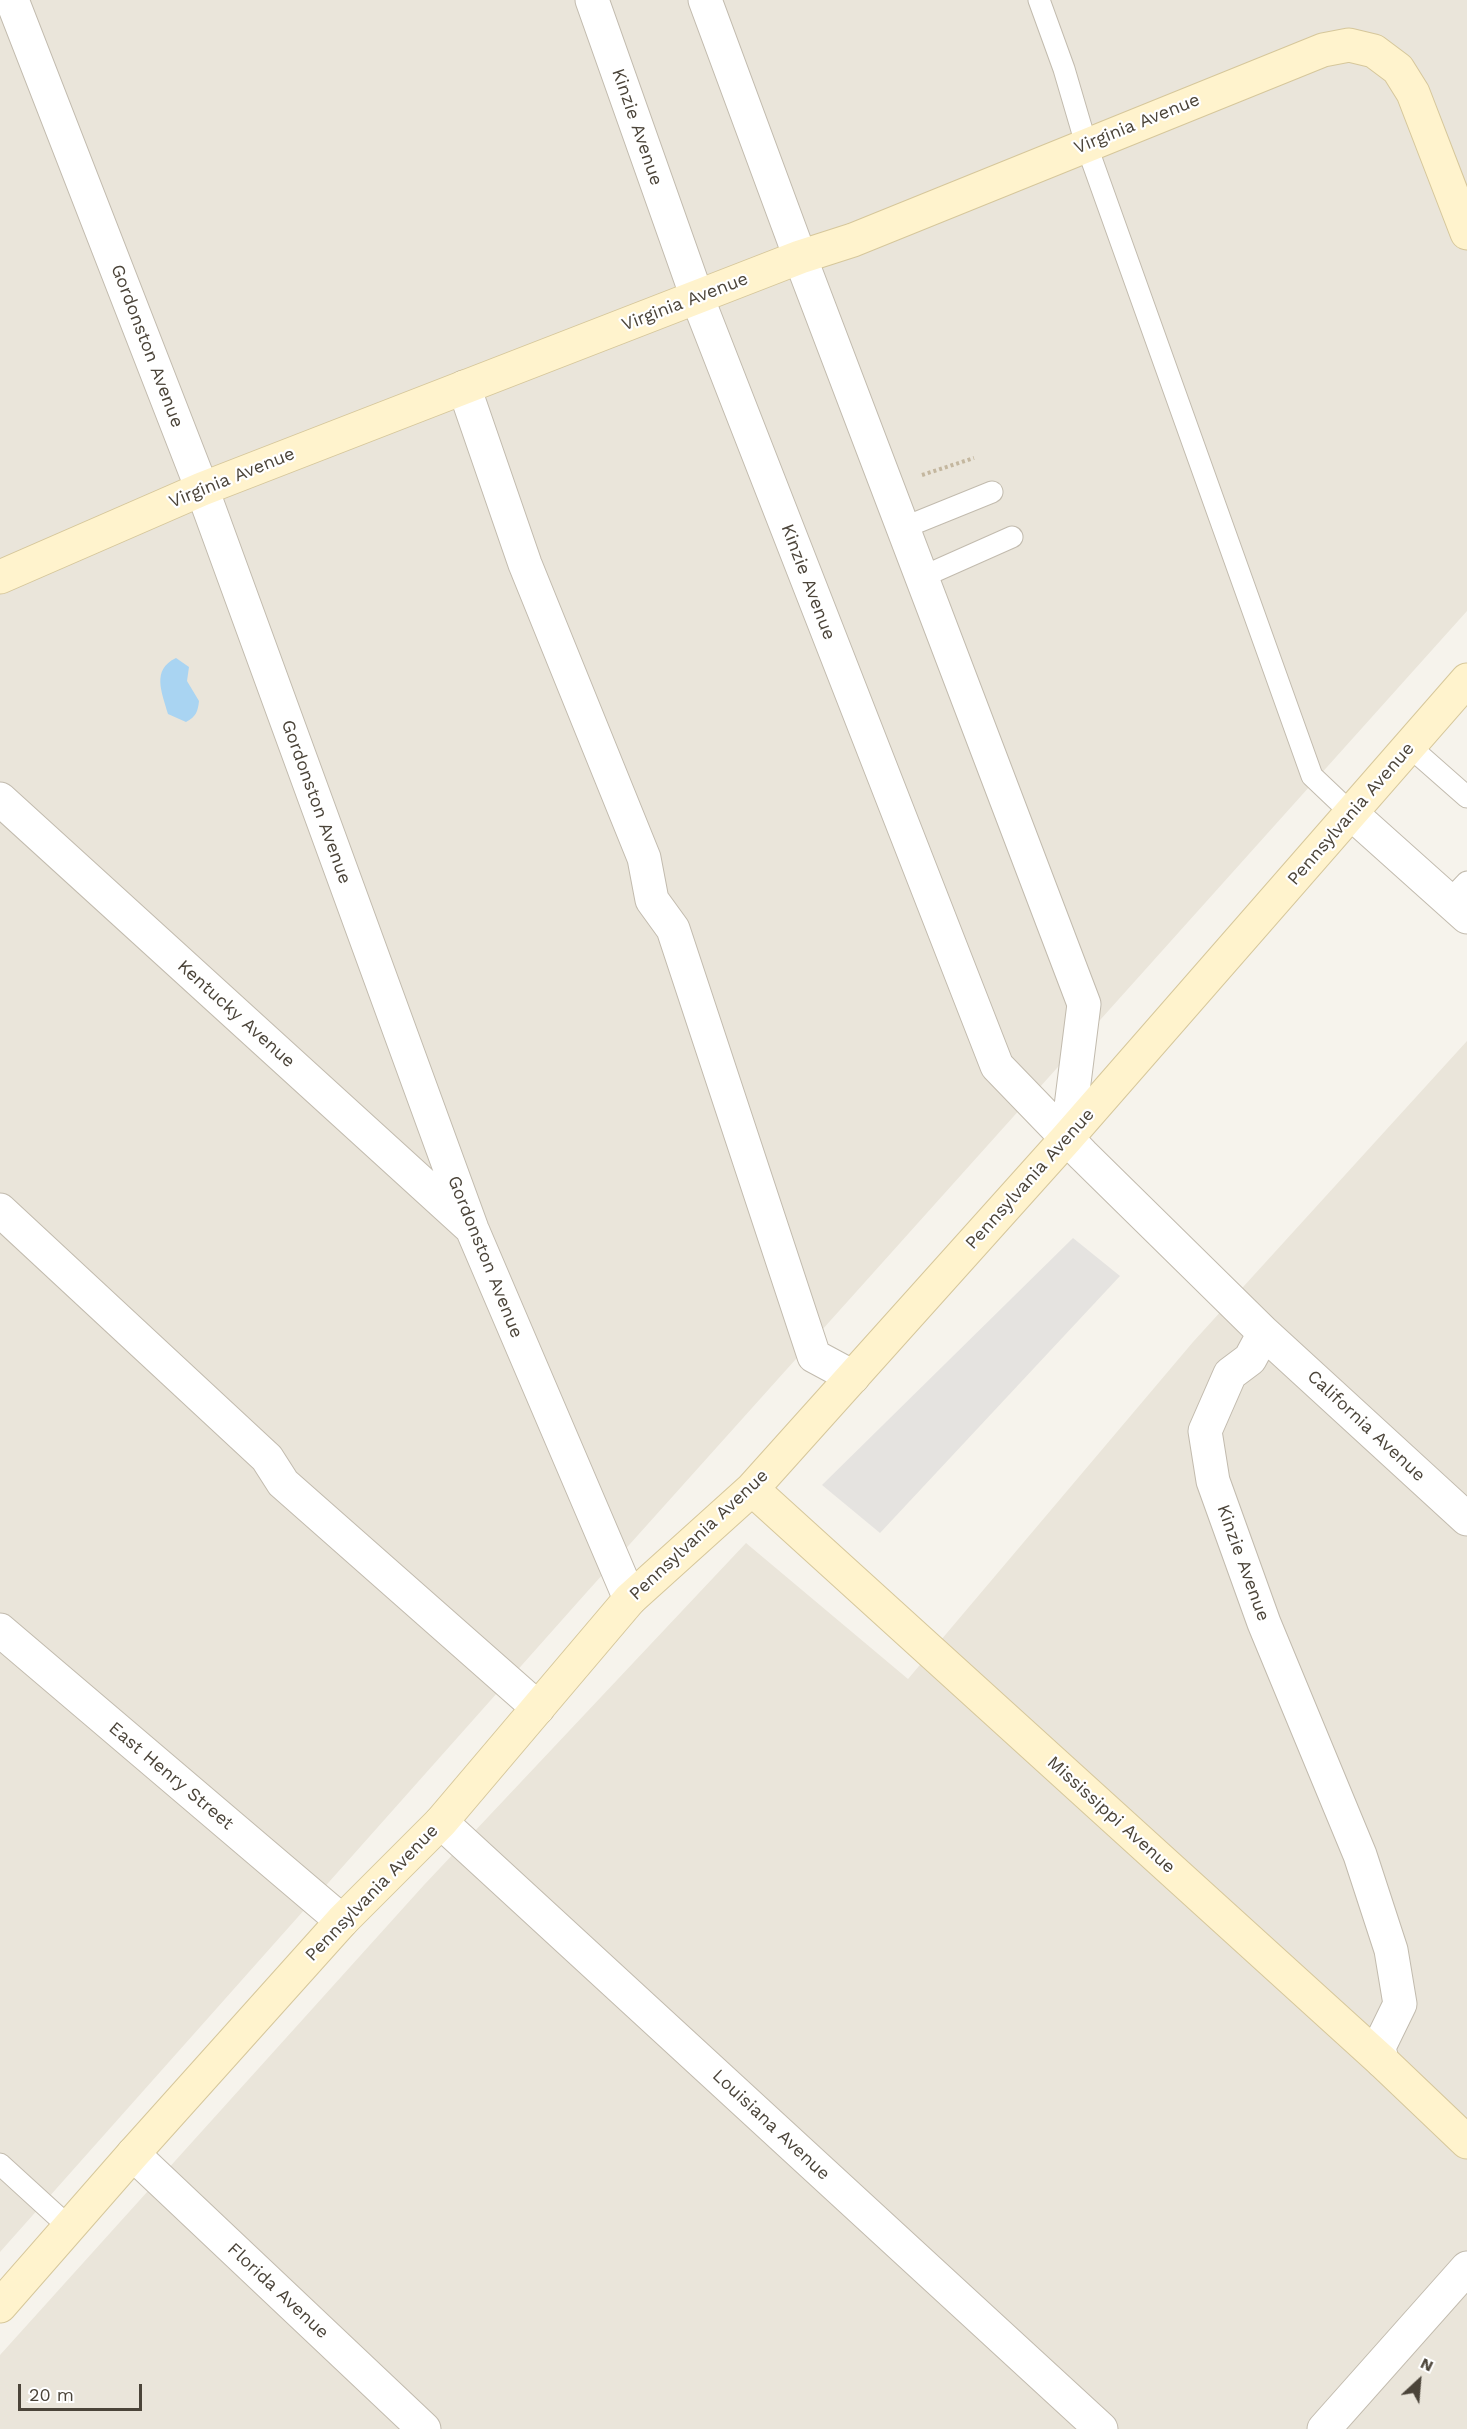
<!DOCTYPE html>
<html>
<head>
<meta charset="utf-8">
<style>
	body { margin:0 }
	#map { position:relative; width:1467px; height:2429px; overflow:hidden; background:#f6f3ec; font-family:"Work Sans",sans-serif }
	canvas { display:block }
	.north { position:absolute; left:1389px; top:2351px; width:60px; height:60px; -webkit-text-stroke:4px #fff; paint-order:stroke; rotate:26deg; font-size:16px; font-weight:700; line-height:24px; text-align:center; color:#4b4439 }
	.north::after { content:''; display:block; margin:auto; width:21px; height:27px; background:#4b4439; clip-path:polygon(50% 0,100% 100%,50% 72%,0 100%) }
	.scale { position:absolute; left:18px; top:2384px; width:124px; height:27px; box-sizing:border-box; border:3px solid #4b4439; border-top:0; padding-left:8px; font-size:18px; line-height:21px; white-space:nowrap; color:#4b4439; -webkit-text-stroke:4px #fff; paint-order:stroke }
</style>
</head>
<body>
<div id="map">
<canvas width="1467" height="2429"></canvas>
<div class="north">N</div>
<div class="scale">20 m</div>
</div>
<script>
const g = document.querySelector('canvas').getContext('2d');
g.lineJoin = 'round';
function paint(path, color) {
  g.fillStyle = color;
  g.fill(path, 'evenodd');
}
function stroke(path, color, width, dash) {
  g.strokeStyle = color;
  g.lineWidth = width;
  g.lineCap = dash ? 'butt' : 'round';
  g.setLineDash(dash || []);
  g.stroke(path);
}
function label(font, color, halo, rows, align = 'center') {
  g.font = font + ' "Work Sans",sans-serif';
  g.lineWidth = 4.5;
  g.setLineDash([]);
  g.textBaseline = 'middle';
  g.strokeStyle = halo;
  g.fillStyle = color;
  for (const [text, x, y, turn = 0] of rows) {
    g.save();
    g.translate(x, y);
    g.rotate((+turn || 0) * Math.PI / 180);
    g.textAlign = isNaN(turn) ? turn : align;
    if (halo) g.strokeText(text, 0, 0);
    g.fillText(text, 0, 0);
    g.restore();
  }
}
paint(new Path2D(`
	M 0,0 L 1467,0 L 1467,611 L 586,1593 L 0,2252 Z
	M 1467,1041 L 1467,2429 L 0,2429 L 0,2355 L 424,1885 L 746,1543 L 908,1679 L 1193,1342 Z`), '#eae5da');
paint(new Path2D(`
	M 1073,1238 L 1120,1276 L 880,1533 L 822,1485 Z`), '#e5e3e0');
paint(new Path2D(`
	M 176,658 L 189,667 L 187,681 L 199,701 C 198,711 196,717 186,722 L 168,714 C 162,692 151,670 176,658 Z`), '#a9d4f2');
const lane = new Path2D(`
	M 1039,0 L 1064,69 L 1086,144 L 1312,776 L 1352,814
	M 903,528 L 992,492
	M 922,577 L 1012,537
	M 1409,746 L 1467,797
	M 1449,901 L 1467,882
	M 0,2164 L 69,2227`);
const street = new Path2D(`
	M 12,0 L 202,489 L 472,1229 L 630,1599
	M 592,0 L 697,297 L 997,1066 L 1083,1155 L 1264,1333 L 1467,1519
	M 705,0 L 800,257 L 1084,1004 L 1067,1138
	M 464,387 L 525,564 L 644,858 L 652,900 L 673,929 L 814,1356 L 853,1377
	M 0,799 L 469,1226
	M 1352,814 L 1467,917
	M 0,1210 L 267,1458 L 283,1483 L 538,1708
	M 1264,1333 L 1250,1359 L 1230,1374 L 1205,1431 L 1213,1481 L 1264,1623 L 1360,1855 L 1391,1950 L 1400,2004 L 1379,2047 L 1382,2061
	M 0,1630 L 342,1921
	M 441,1822 L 1101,2429
	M 133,2154 L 424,2429
	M 1324,2429 L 1467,2268`);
const secondary = new Path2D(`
	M 0,577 L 202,489 L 800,257 L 853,240 L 1323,50 L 1349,45 L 1374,51 L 1398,69 L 1413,93 L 1467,233
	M 752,1489 L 1382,2061 L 1467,2142
	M 0,2306 L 133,2154 L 342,1921 L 441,1822 L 630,1599 L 752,1489 L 1067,1138 L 1467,680`);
stroke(lane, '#c2bbae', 23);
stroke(street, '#c2bbae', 35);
stroke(secondary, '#d6c79b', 35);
stroke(new Path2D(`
	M 922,475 L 974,458`), '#c4b79f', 4, [3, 3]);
stroke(lane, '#fff', 21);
stroke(street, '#fff', 33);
stroke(secondary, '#fff3cd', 33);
label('18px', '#4b4439', '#fff', [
	["Virginia Avenue",1137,124,-22],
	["Kinzie Avenue",637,127,71],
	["Virginia Avenue",685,302,-21],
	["Gordonston Avenue",147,346,69],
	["Virginia Avenue",232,478,-22],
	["Kinzie Avenue",808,582,69],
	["Gordonston Avenue",316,802,70],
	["Pennsylvania Avenue",1351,814,-49],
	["Kentucky Avenue",236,1014,42],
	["Pennsylvania Avenue",1030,1179,-48],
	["Gordonston Avenue",485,1257,68],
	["California Avenue",1366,1426,43],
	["Pennsylvania Avenue",699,1535,-43],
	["Kinzie Avenue",1243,1563,70],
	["East Henry Street",171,1776,40],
	["Mississippi Avenue",1111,1815,42],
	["Pennsylvania Avenue",372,1893,-46],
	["Louisiana Avenue",771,2125,43],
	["Florida Avenue",278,2291,43]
]);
</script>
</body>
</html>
